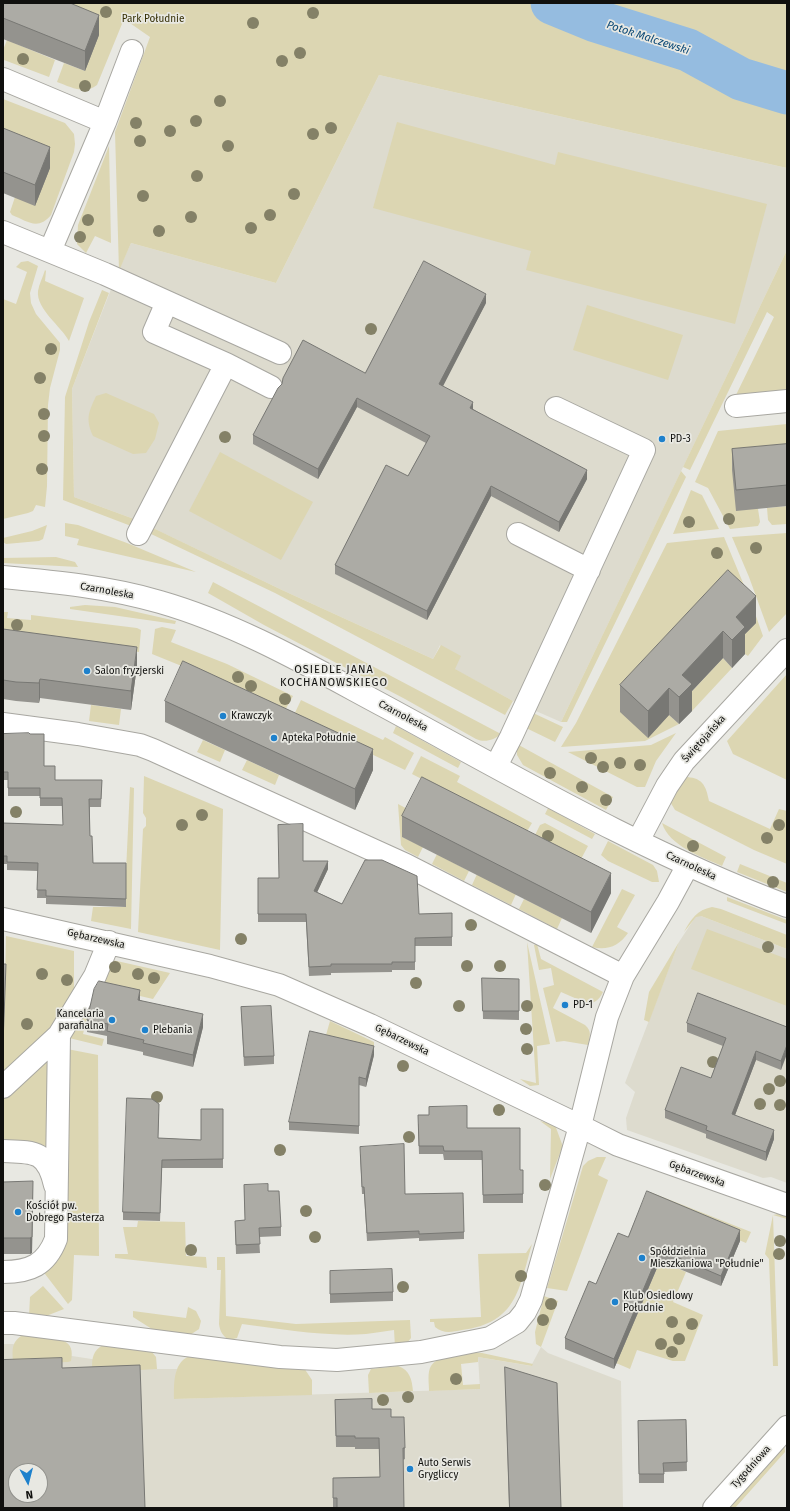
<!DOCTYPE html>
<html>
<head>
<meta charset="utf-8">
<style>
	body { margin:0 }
	#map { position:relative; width:790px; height:1511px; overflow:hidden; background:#e8e8e2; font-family:"Fira Sans",sans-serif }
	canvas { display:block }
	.frame { position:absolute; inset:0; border:4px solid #10100e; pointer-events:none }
	.north { position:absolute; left:8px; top:1463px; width:40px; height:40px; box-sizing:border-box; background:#e8e8e2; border:1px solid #92928d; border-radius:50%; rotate:173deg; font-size:11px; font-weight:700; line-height:16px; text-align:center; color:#10100e }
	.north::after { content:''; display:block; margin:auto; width:14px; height:18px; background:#1e81cc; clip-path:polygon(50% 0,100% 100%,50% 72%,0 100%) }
</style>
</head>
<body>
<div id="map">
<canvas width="790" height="1511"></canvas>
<div class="frame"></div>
<div class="north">N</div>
</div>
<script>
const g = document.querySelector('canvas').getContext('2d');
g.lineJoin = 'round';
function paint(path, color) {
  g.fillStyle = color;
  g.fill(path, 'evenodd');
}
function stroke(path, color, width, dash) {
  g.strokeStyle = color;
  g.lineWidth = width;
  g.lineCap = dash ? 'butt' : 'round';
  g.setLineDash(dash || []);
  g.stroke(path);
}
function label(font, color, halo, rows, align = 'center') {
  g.font = font + ' "Fira Sans",sans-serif';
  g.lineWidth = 3.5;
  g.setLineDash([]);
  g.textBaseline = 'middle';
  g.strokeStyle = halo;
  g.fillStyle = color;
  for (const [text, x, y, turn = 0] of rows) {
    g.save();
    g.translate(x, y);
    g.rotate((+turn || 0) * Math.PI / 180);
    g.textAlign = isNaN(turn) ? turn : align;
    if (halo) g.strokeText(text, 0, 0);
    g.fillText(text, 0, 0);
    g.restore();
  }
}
paint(new Path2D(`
	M 379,75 L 787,168 L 787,250 L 561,722 L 513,701 L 454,669 L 440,645 L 433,659 L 282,590 L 134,519 L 74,497 L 72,389 L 115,279 L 131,243 L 276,283 Z
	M 696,916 L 701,916 L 787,949 L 787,1183 L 771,1177 L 763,1178 L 627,1130 L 626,1118 L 635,1092 L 625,1083 L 679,942 Z
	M 3,1344 L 13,1344 L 72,1356 L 157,1369 L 177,1369 L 174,1399 L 480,1389 L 478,1357 L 531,1366 L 541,1347 L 548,1353 L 621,1381 L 623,1508 L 3,1508 ZM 16,1471 L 40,1471 L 40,1495 L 16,1495 Z`), '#dddbce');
paint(new Path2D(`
	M 18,3 L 787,3 L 787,168 L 379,75 L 276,283 L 131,243 L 119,271 L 115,132 L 150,37 L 124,19 L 97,85 C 84,95 71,87 57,82 L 64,63 L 85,71 Z
	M 7,40 L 55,60 L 49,77 L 4,60 L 3,50 Z
	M 3,99 L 65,123 L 74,134 L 75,144 L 74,152 L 51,215 C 38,231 27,221 12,215 L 10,212 L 15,197 L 3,149 Z
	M 397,122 L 555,165 L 558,152 L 767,204 L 735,324 L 526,270 L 531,251 L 373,208 Z
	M 109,146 L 111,243 L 95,236 L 86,253 L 77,244 L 78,225 Z
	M 787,250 L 787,392 L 735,397 L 774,317 L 767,312 L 690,470 L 683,467 Z
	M 28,261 L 38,266 L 30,293 L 31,303 L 36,314 L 60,343 L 60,350 L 50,388 L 48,405 L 47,486 L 45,507 L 36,505 L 33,511 L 28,513 L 3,519 L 3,299 L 16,304 L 27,272 L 16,267 L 21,262 Z
	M 45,270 L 46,271 L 45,281 L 84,298 L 69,341 C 61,326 36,309 38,291 C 39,284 43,277 45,270 Z
	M 102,290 L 109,293 L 72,389 L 74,497 L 134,519 L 131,526 L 63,500 L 65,397 L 89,322 Z
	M 587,305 L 683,335 L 668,380 L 573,350 Z
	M 106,393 L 154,414 L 159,423 L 155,439 L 146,453 L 133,454 L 93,436 C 85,418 89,412 96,396 Z
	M 787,424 L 787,465 L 758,509 L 760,522 L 758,526 L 730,529 L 708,488 L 695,482 L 718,431 Z
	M 220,452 L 313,502 L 281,560 L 189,511 Z
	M 681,471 L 686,477 L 567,722 L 561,722 Z
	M 691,490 L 702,495 L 719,529 L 673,534 Z
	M 787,506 L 787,524 L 772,525 L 768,520 L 767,508 Z
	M 65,523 L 78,525 L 127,543 L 196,572 L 77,545 L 79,539 L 65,536 Z
	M 47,525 L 43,539 L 39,541 L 6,544 L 3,542 L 3,538 L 32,531 Z
	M 151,527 L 282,590 L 433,659 L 441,645 L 461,656 L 455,669 L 513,701 L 505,715 L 275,593 L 149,533 Z
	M 787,533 L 787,613 L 769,632 L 749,577 L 732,537 Z
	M 724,537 L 751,602 L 763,636 L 748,656 L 745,654 L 728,598 L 669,715 L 679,724 L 645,741 L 561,747 L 576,723 L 667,543 Z
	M 56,557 L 75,562 L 78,567 L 3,563 L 3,558 Z
	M 213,582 L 501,734 C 494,740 485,743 476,739 L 405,699 L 264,625 L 208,593 Z
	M 85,605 L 115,607 L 176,621 L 175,624 L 70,609 L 70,607 Z
	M 3,612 L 8,612 L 7,618 L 31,620 L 31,615 L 137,628 L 141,630 L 139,652 L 3,633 Z
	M 162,627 L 176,630 L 171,642 L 227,664 L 293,696 L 284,712 L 189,669 L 152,654 L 155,629 Z
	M 723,658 L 732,668 L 692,711 L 682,702 Z
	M 787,674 L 787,780 L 733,754 L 727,741 Z
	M 301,700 L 383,740 L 385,737 L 414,753 L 405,770 L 293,717 Z
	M 91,705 L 121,709 L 119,725 L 89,721 Z
	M 531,712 L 563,727 L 555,742 L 524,727 Z
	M 396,726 L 461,762 L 458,768 L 393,733 Z
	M 676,733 L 656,761 L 645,787 L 637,787 L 568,752 L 651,745 Z
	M 203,740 L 225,750 L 220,762 L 197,752 Z
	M 517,744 L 613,797 L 606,810 L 523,765 L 517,755 Z
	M 421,756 L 460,776 L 457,782 L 532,823 L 526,833 L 412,774 Z
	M 247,760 L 279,775 L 275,785 L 242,770 Z
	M 144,776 L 223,809 L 220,950 L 138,932 L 143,829 L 146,826 L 146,818 L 143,813 Z
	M 684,777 C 702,777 706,785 709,801 L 770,829 L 779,809 L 787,811 L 787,864 L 754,850 L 675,810 L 669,800 Z
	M 130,787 L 134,788 L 131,929 L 91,921 L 93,907 L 126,907 L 126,871 Z
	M 398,804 L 415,813 L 402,837 L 423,847 L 418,857 L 405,850 L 401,845 Z
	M 548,808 L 595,834 L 592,839 L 545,814 Z
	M 545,823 L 588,846 L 580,861 L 534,837 L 540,825 Z
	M 662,823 L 726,857 L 722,866 C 702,857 669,846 662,823 Z
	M 608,841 L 653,865 L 657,871 L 659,882 L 652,882 L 608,861 L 601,855 Z
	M 437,854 L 469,871 L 464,881 L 432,864 Z
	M 740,864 L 787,883 L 787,892 L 737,872 Z
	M 477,874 L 516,894 L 511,905 L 472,885 Z
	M 622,889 L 635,895 L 617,927 L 628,933 C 619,946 607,951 592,947 Z
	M 727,897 L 787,920 L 787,924 L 727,901 Z
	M 524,899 L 562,918 L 557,929 L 519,909 Z
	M 712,907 L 721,909 L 787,935 L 787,949 L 701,916 L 696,917 L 684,932 C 691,919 697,910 712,907 Z
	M 707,929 L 787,959 L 787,1006 L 691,969 Z
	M 6,936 L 74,951 L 74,995 L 50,1032 L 3,1078 Z
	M 527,942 L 550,1044 L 537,1046 L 539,1085 L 530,1086 L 520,1079 L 536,1083 Z
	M 679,942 L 649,1022 L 644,1020 L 649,992 Z
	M 537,944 L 541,959 L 603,992 C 597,1005 588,1005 576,1002 L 577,999 L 561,992 L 553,1008 L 585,1025 C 592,1031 590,1036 588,1045 L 564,1041 L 556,1042 L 543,988 L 554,985 L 551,968 L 539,970 L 534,945 Z
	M 108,959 L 170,973 L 153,999 L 97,986 Z
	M 93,995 L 83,1034 L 104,1039 L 102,1046 L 65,1037 Z
	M 330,1021 L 374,1042 L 374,1055 L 324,1042 Z
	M 54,1048 L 54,1162 L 3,1142 L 3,1096 Z
	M 67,1049 L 98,1055 L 99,1256 L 74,1255 L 72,1300 L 68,1304 L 42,1270 Z
	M 540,1121 L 555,1125 L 562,1144 L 562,1148 L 550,1179 L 551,1129 Z
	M 597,1157 L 606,1157 L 598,1175 L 608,1180 L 567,1291 L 547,1288 L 583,1166 L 588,1161 Z
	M 650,1192 L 751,1232 L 746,1243 L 647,1201 Z
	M 778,1214 L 787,1216 L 787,1219 L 773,1215 L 778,1366 L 773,1366 L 769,1259 L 765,1254 L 773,1215 Z
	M 138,1221 L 185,1222 L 186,1256 L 206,1257 L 207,1268 L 115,1258 L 115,1254 L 128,1254 L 123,1227 L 137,1227 Z
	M 532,1244 C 519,1289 517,1323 462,1330 C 452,1332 443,1334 435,1327 L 434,1322 L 430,1322 L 430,1319 L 481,1317 L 478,1254 L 526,1253 Z
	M 217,1257 L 225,1257 L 226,1316 L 296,1324 L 410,1320 L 411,1338 L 407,1343 L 395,1347 L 394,1330 C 385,1331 376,1333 366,1334 C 325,1337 283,1329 242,1324 L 237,1338 L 229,1340 C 223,1336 220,1332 219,1324 L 221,1270 L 217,1270 Z
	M 660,1261 L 686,1272 L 673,1302 L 703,1315 L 685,1361 L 673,1361 L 637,1350 L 630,1369 L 616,1363 Z
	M 43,1286 L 64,1309 L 41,1318 L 29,1316 L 30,1297 Z
	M 544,1296 L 558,1301 L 541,1347 L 536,1344 L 535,1332 Z
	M 188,1307 L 196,1311 L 201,1321 L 199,1329 L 190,1335 L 155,1331 L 133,1317 L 133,1311 L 186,1318 Z
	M 21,1336 C 28,1335 36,1336 43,1337 C 59,1339 76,1339 71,1361 L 68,1362 L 13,1364 C 13,1352 10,1344 21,1336 Z
	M 103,1345 L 152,1352 L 156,1357 L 157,1369 L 140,1370 L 92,1368 C 92,1357 93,1351 103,1345 Z
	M 482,1353 L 533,1364 L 532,1366 L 478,1357 L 478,1362 L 461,1364 L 463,1385 L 480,1384 L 480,1389 L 429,1391 C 429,1384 427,1372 431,1366 C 438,1354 470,1352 482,1353 Z
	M 192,1355 L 304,1368 L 312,1380 L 312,1395 L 174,1399 C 174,1382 173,1361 192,1355 Z
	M 398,1366 C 410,1370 412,1380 413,1391 L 369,1393 L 368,1375 L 371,1369 Z
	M 784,1441 L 785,1452 L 735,1508 L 721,1508 Z`), '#dcd6b2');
stroke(new Path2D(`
	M 552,3 L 596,21 L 688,50 L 741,79 L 787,93`), '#95bce0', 43);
const minor = new Path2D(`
	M 3,79 L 105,122
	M 3,232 L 105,274 L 280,353
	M 50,251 L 105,122 L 132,51
	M 167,302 L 154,332 L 226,364
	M 736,406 L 787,401
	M 138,534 L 226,364 L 271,387
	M 518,534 L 589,570
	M 3,577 C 56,582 109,587 160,602 C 240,625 313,668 386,707 C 517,778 647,854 787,906
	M 3,724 L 78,734 L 140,745 L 153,750 L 406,865 L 623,976
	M 496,766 L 511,737 L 644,450 L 556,408
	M 638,841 L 667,786 L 684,761 L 787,650
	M 3,919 L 210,966 L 279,985 L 370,1025 L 580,1126 L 618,1145 L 787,1205
	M 3,1087 L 59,1035 L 95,976 L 109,942
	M 3,1151 C 33,1152 47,1150 55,1185
	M 3,1272 C 30,1272 46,1265 56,1239 L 59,1035
	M 3,1323 L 14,1323 L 280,1357 L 337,1360 L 421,1352 L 490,1338 L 517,1322 L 525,1312 L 531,1300 L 580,1126 L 607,1017 L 623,976 L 668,902 L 688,865
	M 714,1508 L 787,1427`);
stroke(minor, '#a8a7a1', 24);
stroke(minor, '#fff', 22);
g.fillStyle = '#848167';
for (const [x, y] of [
	[106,12],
	[313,13],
	[253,23],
	[300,53],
	[23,59],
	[282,61],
	[85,86],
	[220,101],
	[196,121],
	[136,123],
	[331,128],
	[170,131],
	[313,134],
	[140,141],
	[228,146],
	[197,176],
	[294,194],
	[143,196],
	[270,215],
	[191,217],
	[88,220],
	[251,228],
	[159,231],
	[80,237],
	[371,329],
	[51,349],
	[40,378],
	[44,414],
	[44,436],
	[225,437],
	[42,469],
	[729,519],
	[689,522],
	[756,548],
	[717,553],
	[17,625],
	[238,677],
	[251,686],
	[285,699],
	[591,758],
	[620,763],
	[640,765],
	[603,767],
	[550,773],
	[582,787],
	[606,800],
	[16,812],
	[202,815],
	[182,825],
	[779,825],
	[548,836],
	[767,838],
	[693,846],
	[773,882],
	[471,925],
	[241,939],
	[768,947],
	[467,966],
	[500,966],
	[115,967],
	[42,974],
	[138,974],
	[154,978],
	[67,980],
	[416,983],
	[459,1006],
	[527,1006],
	[27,1024],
	[526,1029],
	[527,1049],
	[713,1062],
	[403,1066],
	[780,1081],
	[769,1089],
	[157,1097],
	[760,1104],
	[780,1105],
	[499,1110],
	[409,1137],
	[280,1150],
	[545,1185],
	[306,1211],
	[315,1237],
	[780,1241],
	[191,1250],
	[779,1254],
	[521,1276],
	[403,1287],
	[551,1304],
	[543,1320],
	[672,1322],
	[692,1324],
	[679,1339],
	[661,1344],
	[672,1352],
	[456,1379],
	[408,1397],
	[383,1400]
]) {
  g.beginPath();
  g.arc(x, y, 6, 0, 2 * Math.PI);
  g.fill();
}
paint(new Path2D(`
	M 3,3 L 99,35 L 85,71 L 3,39 Z
	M 3,128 L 50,168 L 35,206 L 3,193 Z
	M 486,303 L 442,386 L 473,409 L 587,479 L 559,532 L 491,496 L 427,620 L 335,574 L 335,565 L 408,476 L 426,443 L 357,407 L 318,479 L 253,444 L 253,435 L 365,373 Z
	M 787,444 L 787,506 L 736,511 L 732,470 L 732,449 Z
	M 728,570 L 756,623 L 745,634 L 745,654 L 732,668 L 723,658 L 692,691 L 692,711 L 679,724 L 669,715 L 648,738 L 620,712 L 620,685 Z
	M 3,629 L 137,666 L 131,710 L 40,698 L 39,703 L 16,701 L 3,699 Z
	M 165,701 L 373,770 L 355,810 L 165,722 Z
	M 3,734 L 44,766 L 55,780 L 102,780 L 101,807 L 90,807 L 90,836 L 93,863 L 126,863 L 126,907 L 46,904 L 46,898 L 37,898 L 38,871 L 7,870 L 7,864 L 3,864 L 3,823 L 63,825 L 62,806 L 40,806 L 40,796 L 8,796 L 8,780 L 3,780 Z
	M 402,816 L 611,893 L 591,933 L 402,837 Z
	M 303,861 L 328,869 L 317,892 L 342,904 L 419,914 L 452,913 L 452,946 L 415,946 L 415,970 L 392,970 L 392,972 L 331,973 L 331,975 L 309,976 L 306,922 L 258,922 L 258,878 L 279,878 Z
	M 482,978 L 519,979 L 519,1020 L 483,1019 Z
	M 140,1000 L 203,1027 L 193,1067 L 143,1055 L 143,1052 L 107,1044 L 107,1036 L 87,1032 L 87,1020 Z
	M 241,1007 L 274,1056 L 274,1064 L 244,1066 Z
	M 687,1023 L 787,1027 L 781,1070 L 756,1060 L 735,1115 L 774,1139 L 766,1161 L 706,1138 L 706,1134 L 665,1118 L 665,1110 L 711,1078 L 723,1046 L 687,1032 Z
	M 374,1055 L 366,1087 L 359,1085 L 359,1134 L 289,1130 L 289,1122 Z
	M 223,1109 L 223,1168 L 162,1168 L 160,1221 L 123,1220 L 123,1212 L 159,1112 L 158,1138 L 201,1140 Z
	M 418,1124 L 467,1128 L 520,1170 L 523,1170 L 523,1203 L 483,1203 L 482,1160 L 444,1160 L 443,1154 L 419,1154 Z
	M 360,1154 L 405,1194 L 464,1232 L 464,1239 L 419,1241 L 419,1238 L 367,1241 L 364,1194 L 362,1194 Z
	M 3,1169 L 3,1182 L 33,1197 L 32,1253 L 30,1254 L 3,1254 Z
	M 244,1185 L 268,1191 L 281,1227 L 281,1236 L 259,1237 L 260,1253 L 236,1254 L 235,1221 L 245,1220 Z
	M 628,1237 L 740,1241 L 721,1286 L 660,1261 L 614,1369 L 565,1349 L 565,1338 Z
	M 330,1271 L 393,1292 L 393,1301 L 330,1303 Z
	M 505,1367 L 561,1508 L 509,1508 Z
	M 335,1400 L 372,1409 L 391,1417 L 405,1448 L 405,1459 L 403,1460 L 404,1508 L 333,1508 L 333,1478 L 380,1477 L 379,1449 L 355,1449 L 355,1447 L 336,1447 Z
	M 686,1420 L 687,1471 L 664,1472 L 664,1483 L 639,1483 L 638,1421 Z`), '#94938e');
paint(new Path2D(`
	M 99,15 L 99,35 L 85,71 L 85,51 Z
	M 50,147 L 50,168 L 35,206 L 35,185 Z
	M 486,294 L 486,303 L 439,394 L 439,384 Z
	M 357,398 L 357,407 L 318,479 L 318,469 Z
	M 473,402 L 473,412 L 470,408 Z
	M 587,470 L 587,479 L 559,532 L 559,522 Z
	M 491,486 L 491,496 L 427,620 L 427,611 Z
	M 756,596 L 756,623 L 745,634 L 745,654 L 732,668 L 732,640 L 736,617 Z
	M 723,631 L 723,658 L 692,691 L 692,711 L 679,724 L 679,697 L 682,675 Z
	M 137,647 L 137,666 L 131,710 L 131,691 Z
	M 40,679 L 40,698 L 39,703 L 39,683 Z
	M 669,688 L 669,715 L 648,738 L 648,711 Z
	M 373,749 L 373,770 L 355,810 L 355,789 Z
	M 328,861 L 328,869 L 314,899 L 314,891 Z
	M 611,873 L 611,893 L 591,933 L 591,912 Z
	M 140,990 L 140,1003 L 138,1000 Z
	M 203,1014 L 203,1027 L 193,1067 L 193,1055 Z
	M 787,1045 L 787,1054 L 781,1070 L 781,1061 Z
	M 374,1046 L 374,1055 L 366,1087 L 366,1079 Z
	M 756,1051 L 756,1060 L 732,1123 L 732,1114 Z
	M 774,1130 L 774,1139 L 766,1161 L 766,1152 Z
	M 33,1181 L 32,1253 L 30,1254 L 30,1238 Z
	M 740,1230 L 740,1241 L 721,1286 L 721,1276 Z
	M 660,1250 L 660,1261 L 614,1369 L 614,1359 Z`), '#787874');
const building = new Path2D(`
	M 3,3 L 70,3 L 99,15 L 85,51 L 3,18 Z
	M 3,128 L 50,147 L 35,185 L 3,172 Z
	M 424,261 L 486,294 L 439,384 L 473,402 L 470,408 L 587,470 L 559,522 L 491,486 L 427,611 L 335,565 L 386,465 L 408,476 L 430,436 L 357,398 L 318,469 L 253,435 L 278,388 L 282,384 L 283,378 L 303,340 L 365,373 Z
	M 787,444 L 787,485 L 736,490 L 732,449 Z
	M 728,570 L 756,596 L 736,617 L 745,627 L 732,640 L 723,631 L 682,675 L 692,684 L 679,697 L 669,688 L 648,711 L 620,685 Z
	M 3,629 L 137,647 L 131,691 L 40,679 L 39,683 L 16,682 L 3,680 Z
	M 183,661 L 373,749 L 355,789 L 165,701 Z
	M 29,733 L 30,734 L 44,734 L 44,766 L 55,766 L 55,780 L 102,780 L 101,799 L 89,799 L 90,836 L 92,836 L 93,863 L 126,863 L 126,899 L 46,896 L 46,890 L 37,890 L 38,863 L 7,862 L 7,856 L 3,856 L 3,823 L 63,825 L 62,798 L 40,798 L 40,788 L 8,788 L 8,772 L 3,772 L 3,734 Z
	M 422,777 L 611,873 L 591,912 L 402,816 Z
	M 303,824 L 303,861 L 328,861 L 314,891 L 342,904 L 365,860 L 382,860 L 417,876 L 419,914 L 452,913 L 452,937 L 415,938 L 415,962 L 392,962 L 392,964 L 331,964 L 331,966 L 309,967 L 306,914 L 258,914 L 258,878 L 279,878 L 278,825 Z
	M 3,964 L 6,964 L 3,1044 Z
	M 482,978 L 519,979 L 519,1011 L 483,1011 Z
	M 99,981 L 140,990 L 138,1000 L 203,1014 L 193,1055 L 143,1043 L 144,1040 L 107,1031 L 108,1024 L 87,1020 L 94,989 Z
	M 698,993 L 787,1027 L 787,1045 L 781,1061 L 756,1051 L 732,1114 L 774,1130 L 766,1152 L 706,1130 L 707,1126 L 665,1110 L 681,1067 L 711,1078 L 726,1038 L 687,1023 Z
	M 271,1006 L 274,1056 L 244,1057 L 241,1007 Z
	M 310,1031 L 374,1046 L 366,1079 L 359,1077 L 359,1126 L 289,1122 Z
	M 127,1098 L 152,1099 L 159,1104 L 158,1138 L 201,1140 L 201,1109 L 223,1109 L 223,1159 L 162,1160 L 160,1213 L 123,1212 Z
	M 467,1106 L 467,1128 L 520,1128 L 520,1170 L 523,1170 L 523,1194 L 483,1195 L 482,1151 L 444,1151 L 443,1146 L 419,1146 L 418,1115 L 429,1115 L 429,1107 Z
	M 404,1144 L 405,1194 L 463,1193 L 464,1232 L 419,1234 L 419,1231 L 367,1233 L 364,1187 L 362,1187 L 360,1147 Z
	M 3,1169 L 3,1182 L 33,1181 L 32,1237 L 30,1238 L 3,1238 Z
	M 268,1184 L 268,1191 L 279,1191 L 281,1227 L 259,1228 L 260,1244 L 236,1245 L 235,1221 L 245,1220 L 244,1185 Z
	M 647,1191 L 740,1230 L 721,1276 L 660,1250 L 614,1359 L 565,1338 L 589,1281 L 596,1284 L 618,1233 L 628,1237 Z
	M 392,1269 L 393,1292 L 330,1294 L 330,1271 Z
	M 62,1358 L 62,1368 L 140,1365 L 145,1508 L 3,1508 L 3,1360 ZM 16,1471 L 40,1471 L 40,1495 L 16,1495 Z
	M 505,1367 L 557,1383 L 561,1508 L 510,1508 Z
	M 372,1399 L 372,1409 L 391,1409 L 391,1417 L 404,1417 L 405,1448 L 403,1448 L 404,1508 L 337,1508 L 337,1498 L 333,1498 L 333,1478 L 380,1477 L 379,1438 L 355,1438 L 355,1436 L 336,1436 L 335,1400 Z
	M 686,1420 L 687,1462 L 663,1463 L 664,1474 L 639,1474 L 638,1421 Z`);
paint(building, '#acaba5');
stroke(building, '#787874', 1);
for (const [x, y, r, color] of [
	[662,439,4,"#1e81cc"],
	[87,671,4,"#1e81cc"],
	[223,716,4,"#1e81cc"],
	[274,738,4,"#1e81cc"],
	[565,1005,4,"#1e81cc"],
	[112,1020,4,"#1e81cc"],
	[145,1030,4,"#1e81cc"],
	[18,1212,4,"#1e81cc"],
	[642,1258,4,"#1e81cc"],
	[615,1302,4,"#1e81cc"],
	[410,1469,4,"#1e81cc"]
]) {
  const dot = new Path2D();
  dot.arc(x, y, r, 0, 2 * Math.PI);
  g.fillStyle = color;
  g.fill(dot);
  stroke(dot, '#e8e8e2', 1.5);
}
label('10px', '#332d03', '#e8e8e2', [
	["Park Południe",153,19]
]);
label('10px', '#10100e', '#e8e8e2', [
	["PD-3",670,439],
	["Salon fryzjerski",95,671],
	["Krawczyk",231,716],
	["Apteka Południe",282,738],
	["PD-1",573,1005],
	["Kancelaria",104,1014,"right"],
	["parafialna",104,1026,"right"],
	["Plebania",153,1030],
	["Kościół pw.",26,1206],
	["Dobrego Pasterza",26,1218],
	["Spółdzielnia",650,1252],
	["Mieszkaniowa \"Południe\"",650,1264],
	["Klub Osiedlowy",623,1296],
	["Południe",623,1308],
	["Auto Serwis",418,1463],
	["Grygliccy",418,1475]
], 'left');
label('10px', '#10100e', '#e8e8e2', [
	["Czarnoleska",107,591,10],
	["Czarnoleska",403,716,28],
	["Świętojańska",704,739,-48],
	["Czarnoleska",691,866,25],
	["Gębarzewska",96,939,13],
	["Gębarzewska",402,1040,26],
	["Gębarzewska",697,1174,20],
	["Tygodniowa",751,1467,-48]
]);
label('italic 11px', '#0a4876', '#e8e8e2', [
	["Potok Malczewski",648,38,18]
]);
g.letterSpacing = '1px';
label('11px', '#10100e', '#e8e8e2', [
	["OSIEDLE JANA",334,670],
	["KOCHANOWSKIEGO",334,683]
]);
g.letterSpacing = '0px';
</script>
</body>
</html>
